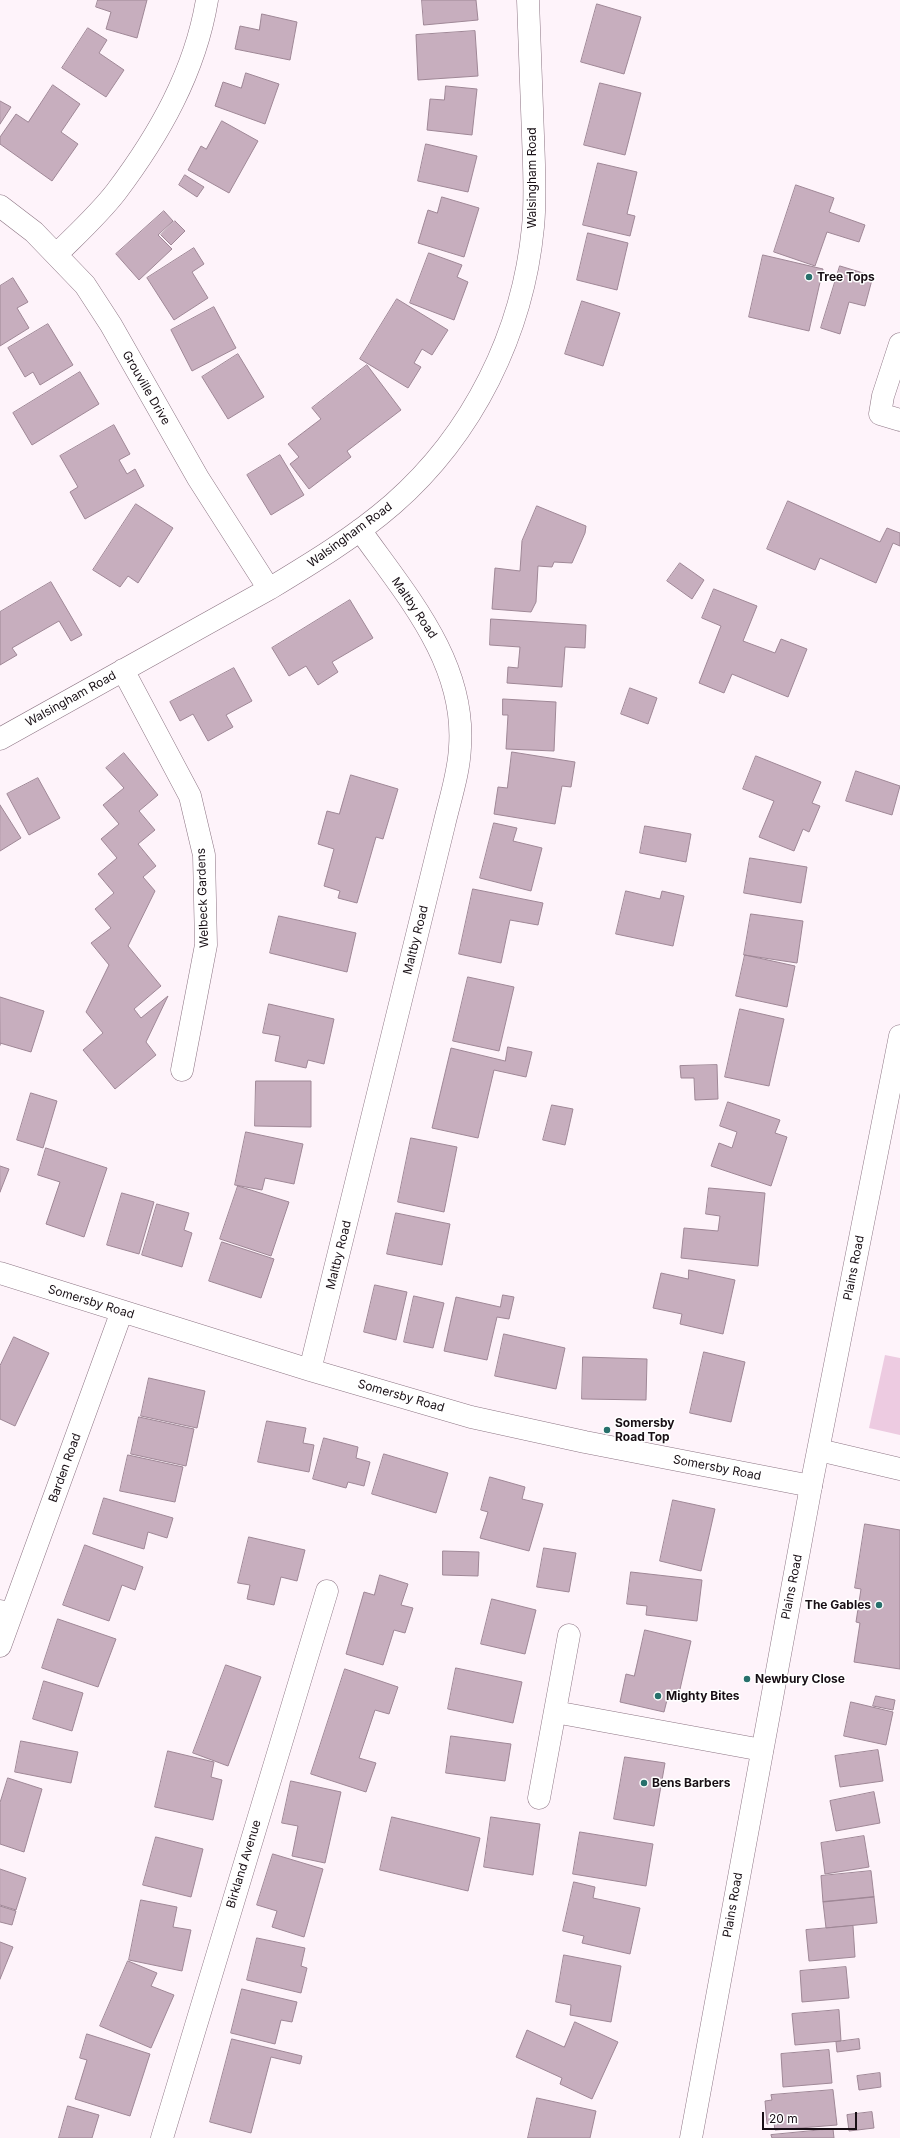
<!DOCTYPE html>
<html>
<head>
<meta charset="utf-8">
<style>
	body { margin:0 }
	#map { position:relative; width:900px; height:2138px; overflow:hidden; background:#fef3fa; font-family:Inter,sans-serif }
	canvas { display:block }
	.scale { position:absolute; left:762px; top:2112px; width:95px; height:18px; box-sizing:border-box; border:2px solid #180f15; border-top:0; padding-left:5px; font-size:12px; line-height:14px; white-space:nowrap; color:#180f15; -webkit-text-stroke:3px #fff; paint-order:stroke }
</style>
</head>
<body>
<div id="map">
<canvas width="900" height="2138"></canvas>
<div class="scale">20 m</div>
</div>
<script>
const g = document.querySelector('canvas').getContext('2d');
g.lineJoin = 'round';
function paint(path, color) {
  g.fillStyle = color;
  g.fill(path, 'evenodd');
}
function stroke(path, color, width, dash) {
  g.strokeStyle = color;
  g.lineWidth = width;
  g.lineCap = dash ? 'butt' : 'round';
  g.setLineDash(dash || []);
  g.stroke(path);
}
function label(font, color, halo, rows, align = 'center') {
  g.font = font + ' Inter,sans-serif';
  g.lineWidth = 3;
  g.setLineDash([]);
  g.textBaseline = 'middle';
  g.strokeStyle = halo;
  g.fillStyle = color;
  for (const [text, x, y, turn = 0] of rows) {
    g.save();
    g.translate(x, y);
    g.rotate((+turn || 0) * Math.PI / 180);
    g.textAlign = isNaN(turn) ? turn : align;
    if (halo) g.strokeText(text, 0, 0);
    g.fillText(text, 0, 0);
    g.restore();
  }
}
paint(new Path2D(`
	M 885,1355 L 900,1358 L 900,1435 L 869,1428 Z`), '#edcbe1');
const building = new Path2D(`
	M 98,0 L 147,0 L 137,38 L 106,29 L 111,12 L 96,7 Z
	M 422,0 L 476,0 L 478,20 L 424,25 Z
	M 597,4 L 641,17 L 624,74 L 581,62 Z
	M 262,14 L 297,22 L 290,60 L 235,49 L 240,26 L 259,30 Z
	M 88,28 L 107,40 L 99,53 L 124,70 L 106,97 L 62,68 Z
	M 475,31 L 478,76 L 418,80 L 416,35 Z
	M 246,73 L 279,84 L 265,124 L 215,106 L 223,82 L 241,88 Z
	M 600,83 L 641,93 L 625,155 L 584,145 Z
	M 53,85 L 80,104 L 61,132 L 78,144 L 52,181 L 0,144 L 0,137 L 16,114 L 28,122 Z
	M 446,86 L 477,89 L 472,135 L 427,130 L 430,99 L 444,100 Z
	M 0,101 L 11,107 L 0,124 Z
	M 222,121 L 258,141 L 229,193 L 188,170 L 201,146 L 206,149 Z
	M 426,144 L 477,156 L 468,192 L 418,181 Z
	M 598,163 L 637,172 L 627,214 L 635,216 L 630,236 L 583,225 Z
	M 185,175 L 204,187 L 197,197 L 179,185 Z
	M 796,185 L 834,198 L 829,212 L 865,225 L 859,242 L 827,232 L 815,266 L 774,252 Z
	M 442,197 L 479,208 L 464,257 L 418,243 L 428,210 L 437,213 Z
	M 164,211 L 173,221 L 158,235 L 172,249 L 139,280 L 116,254 Z
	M 175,221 L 185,231 L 171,245 L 161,235 Z
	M 588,233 L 628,243 L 617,290 L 577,280 Z
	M 194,248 L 204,264 L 192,272 L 208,298 L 174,320 L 147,278 Z
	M 429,253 L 462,265 L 457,277 L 468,282 L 454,320 L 410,303 Z
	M 763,255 L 823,269 L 809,331 L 749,317 Z
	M 840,266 L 873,276 L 865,306 L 849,302 L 840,334 L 821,328 Z
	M 13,278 L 28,302 L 17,308 L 29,328 L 0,346 L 0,286 Z
	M 397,299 L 448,330 L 432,355 L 422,349 L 414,363 L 421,367 L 408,388 L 360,359 Z
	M 582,301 L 620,313 L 603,366 L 565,354 Z
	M 214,307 L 236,348 L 192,371 L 171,330 Z
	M 48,324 L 73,365 L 40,385 L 33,372 L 25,377 L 8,348 Z
	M 238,354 L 264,397 L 228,419 L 202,377 Z
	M 367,365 L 401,410 L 347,451 L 351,457 L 309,489 L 290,464 L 299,457 L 288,444 L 321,419 L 312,408 Z
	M 80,372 L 99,404 L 32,445 L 13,413 Z
	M 114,425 L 130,454 L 119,460 L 127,474 L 135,469 L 144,486 L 85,519 L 70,492 L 78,487 L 60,456 Z
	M 280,455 L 304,495 L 271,515 L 247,475 Z
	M 788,501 L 880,542 L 887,528 L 900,533 L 900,546 L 893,543 L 876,583 L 820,558 L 815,570 L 767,549 Z
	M 136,504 L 173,528 L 138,583 L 128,576 L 120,587 L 93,570 Z
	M 537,506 L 586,526 L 585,533 L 572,563 L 554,562 L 552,567 L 538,566 L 536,602 L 531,612 L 492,609 L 495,568 L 520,571 L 522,541 Z
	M 680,563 L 704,580 L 692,599 L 667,581 Z
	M 51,582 L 82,635 L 71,641 L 59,621 L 12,648 L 17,655 L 0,665 L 0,612 Z
	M 714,589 L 757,606 L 743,641 L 775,653 L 781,639 L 807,649 L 788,697 L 732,674 L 724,693 L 699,683 L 721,626 L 702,618 Z
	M 350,600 L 373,638 L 332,662 L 338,672 L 318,685 L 306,666 L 289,676 L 272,648 Z
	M 491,619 L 586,625 L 585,648 L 565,647 L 562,687 L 507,683 L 508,667 L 518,668 L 520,647 L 490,645 Z
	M 234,668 L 252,701 L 226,715 L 233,727 L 208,741 L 193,714 L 180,721 L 170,702 Z
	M 630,688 L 657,698 L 648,724 L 621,714 Z
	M 503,699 L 556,702 L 554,751 L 506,749 L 508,715 L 503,715 Z
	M 512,752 L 575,762 L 571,787 L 562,786 L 555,824 L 494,814 L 498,787 L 507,788 Z
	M 124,753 L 158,795 L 139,811 L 155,830 L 138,844 L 156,866 L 143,877 L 155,891 L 128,946 L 161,986 L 134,1009 L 141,1018 L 168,996 L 146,1042 L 156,1055 L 115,1089 L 83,1050 L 103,1033 L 86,1012 L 109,965 L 91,943 L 111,928 L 95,909 L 114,893 L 98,874 L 117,858 L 101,839 L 119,824 L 103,805 L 124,788 L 106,768 Z
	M 756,756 L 821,782 L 812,803 L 820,806 L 809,832 L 803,829 L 794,851 L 759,837 L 774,801 L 743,789 Z
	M 856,771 L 900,786 L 892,815 L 846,801 Z
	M 351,775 L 398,789 L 383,839 L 376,837 L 357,903 L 338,898 L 340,891 L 324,886 L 334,849 L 318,844 L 327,811 L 339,814 Z
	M 38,778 L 60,818 L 29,835 L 7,794 Z
	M 0,805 L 21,838 L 0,851 Z
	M 494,823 L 517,828 L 513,841 L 542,848 L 531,891 L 480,878 Z
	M 645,826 L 691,834 L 686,862 L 640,853 Z
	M 750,858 L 807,867 L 801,903 L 744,893 Z
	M 473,889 L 543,903 L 538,925 L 510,920 L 501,963 L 459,954 Z
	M 626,891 L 660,899 L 662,891 L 684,896 L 673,946 L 616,934 Z
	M 751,914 L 803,921 L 797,963 L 744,955 Z
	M 279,916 L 356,933 L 347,972 L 270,953 Z
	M 745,955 L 795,966 L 787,1007 L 736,996 Z
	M 468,977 L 514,987 L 499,1051 L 453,1041 Z
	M 0,997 L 44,1011 L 31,1052 L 0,1043 L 0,1045 Z
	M 269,1004 L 334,1019 L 324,1064 L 308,1060 L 306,1068 L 275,1061 L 280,1036 L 263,1033 Z
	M 740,1009 L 784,1019 L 769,1086 L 725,1077 Z
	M 508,1047 L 532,1052 L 526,1077 L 494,1070 L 478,1138 L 432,1128 L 451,1048 L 505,1061 Z
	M 717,1065 L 718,1099 L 695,1100 L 694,1078 L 681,1078 L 680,1066 Z
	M 256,1081 L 311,1081 L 311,1127 L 255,1126 Z
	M 31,1093 L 57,1101 L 43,1148 L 17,1140 Z
	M 728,1102 L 780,1120 L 775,1133 L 787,1137 L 771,1186 L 711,1166 L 719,1143 L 732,1148 L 737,1132 L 720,1126 Z
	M 552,1105 L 573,1109 L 565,1145 L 543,1140 Z
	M 246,1132 L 303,1144 L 294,1184 L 265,1178 L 262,1190 L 235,1185 Z
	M 411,1138 L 457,1147 L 444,1212 L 398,1202 Z
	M 46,1148 L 107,1168 L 84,1237 L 46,1224 L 60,1182 L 38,1175 Z
	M 0,1166 L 9,1169 L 0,1192 Z
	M 238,1186 L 289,1202 L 271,1256 L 220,1239 Z
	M 709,1188 L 765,1193 L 758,1266 L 681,1258 L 684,1228 L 718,1231 L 720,1216 L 706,1214 Z
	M 122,1193 L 154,1202 L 139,1254 L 107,1245 Z
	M 157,1204 L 189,1213 L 184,1230 L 192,1233 L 182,1267 L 142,1255 Z
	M 396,1213 L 450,1224 L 442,1265 L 387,1254 Z
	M 222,1242 L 274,1259 L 261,1298 L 209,1281 Z
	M 689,1270 L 735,1280 L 723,1334 L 680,1324 L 682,1314 L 653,1308 L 661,1273 L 688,1279 Z
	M 375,1285 L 407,1292 L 396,1340 L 364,1332 Z
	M 503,1295 L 514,1297 L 509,1319 L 497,1317 L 487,1360 L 444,1351 L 456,1297 L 500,1307 Z
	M 414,1296 L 444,1303 L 433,1348 L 404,1342 Z
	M 504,1334 L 565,1348 L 556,1389 L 495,1376 Z
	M 14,1337 L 49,1353 L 15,1426 L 0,1419 L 0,1366 Z
	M 704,1352 L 745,1362 L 731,1422 L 690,1413 Z
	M 583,1357 L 647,1359 L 646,1400 L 582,1399 Z
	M 149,1378 L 205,1391 L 197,1428 L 141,1416 Z
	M 139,1417 L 194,1429 L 186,1466 L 131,1454 Z
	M 267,1421 L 306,1428 L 303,1443 L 314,1445 L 309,1472 L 258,1462 Z
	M 324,1438 L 358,1447 L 356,1458 L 370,1462 L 364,1486 L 348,1482 L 346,1488 L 313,1479 Z
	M 384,1454 L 448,1473 L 436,1513 L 372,1494 Z
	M 128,1455 L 183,1467 L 175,1502 L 120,1491 Z
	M 490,1477 L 525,1487 L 522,1499 L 543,1504 L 529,1551 L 480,1538 L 488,1512 L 481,1510 Z
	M 104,1498 L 173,1518 L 167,1538 L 148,1532 L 144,1549 L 93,1534 Z
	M 673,1500 L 715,1509 L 701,1571 L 660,1561 Z
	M 865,1524 L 900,1530 L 900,1669 L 854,1662 L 860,1623 L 856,1622 L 861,1589 L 855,1588 Z
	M 249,1537 L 305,1550 L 297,1581 L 281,1577 L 274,1605 L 247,1599 L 250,1585 L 238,1583 Z
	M 85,1545 L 143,1567 L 135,1590 L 122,1585 L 109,1621 L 63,1605 Z
	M 544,1548 L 576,1553 L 569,1592 L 537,1587 Z
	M 443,1551 L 479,1552 L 478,1576 L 443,1575 Z
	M 631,1572 L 702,1580 L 697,1621 L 646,1615 L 647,1606 L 627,1604 Z
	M 380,1575 L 408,1584 L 401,1605 L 413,1608 L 405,1633 L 394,1630 L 383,1665 L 346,1654 L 364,1592 L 374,1595 Z
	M 492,1599 L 536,1610 L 525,1654 L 481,1644 Z
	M 58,1619 L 116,1639 L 98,1687 L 42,1668 Z
	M 645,1630 L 691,1641 L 678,1698 L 668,1696 L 664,1712 L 620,1702 L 626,1674 L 634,1676 Z
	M 226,1665 L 261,1677 L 228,1766 L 193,1753 Z
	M 456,1668 L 522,1682 L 513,1723 L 448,1709 Z
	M 345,1669 L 398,1687 L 389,1714 L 375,1710 L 359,1758 L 376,1763 L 366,1792 L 311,1774 Z
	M 44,1681 L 83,1693 L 72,1731 L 33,1719 Z
	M 876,1696 L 895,1700 L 893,1710 L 873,1706 Z
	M 851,1702 L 893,1712 L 886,1745 L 844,1736 Z
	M 451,1736 L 511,1744 L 505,1781 L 446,1773 Z
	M 21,1741 L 78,1752 L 71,1783 L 15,1772 Z
	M 878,1750 L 883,1781 L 840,1787 L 835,1756 Z
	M 168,1751 L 214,1762 L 211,1777 L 222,1780 L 213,1820 L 155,1807 Z
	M 625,1757 L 665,1763 L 654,1826 L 614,1819 Z
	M 8,1778 L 42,1789 L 24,1852 L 0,1844 L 0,1803 Z
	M 291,1781 L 341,1792 L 325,1863 L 292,1856 L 298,1826 L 282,1823 Z
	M 874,1792 L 880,1823 L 836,1831 L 830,1801 Z
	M 392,1817 L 480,1838 L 468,1891 L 380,1870 Z
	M 491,1817 L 540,1824 L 533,1875 L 484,1867 Z
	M 580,1832 L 653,1844 L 646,1886 L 573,1874 Z
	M 864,1836 L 869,1867 L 825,1874 L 821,1843 Z
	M 156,1837 L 203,1849 L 191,1897 L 143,1885 Z
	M 273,1854 L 323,1869 L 304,1937 L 272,1927 L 277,1911 L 257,1905 Z
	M 0,1869 L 26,1878 L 16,1910 L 0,1905 Z
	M 871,1871 L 874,1897 L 823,1902 L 821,1876 Z
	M 574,1882 L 595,1887 L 593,1898 L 640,1908 L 630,1954 L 582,1943 L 584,1936 L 563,1931 Z
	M 874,1897 L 877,1923 L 826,1928 L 823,1902 Z
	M 141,1900 L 177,1907 L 173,1927 L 191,1930 L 182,1971 L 129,1960 Z
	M 0,1906 L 16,1911 L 12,1925 L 0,1922 Z
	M 853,1926 L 855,1957 L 809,1961 L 806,1930 Z
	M 257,1938 L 305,1948 L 301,1966 L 307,1968 L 301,1993 L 247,1980 Z
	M 0,1942 L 13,1947 L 0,1979 Z
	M 564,1955 L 621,1966 L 611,2022 L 570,2015 L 571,2005 L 556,2002 Z
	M 128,1961 L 157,1973 L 151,1986 L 174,1995 L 151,2048 L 100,2026 Z
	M 846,1967 L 849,1998 L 802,2002 L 800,1971 Z
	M 242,1989 L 297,2002 L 292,2022 L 281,2020 L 275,2044 L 231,2033 Z
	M 839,2010 L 841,2041 L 795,2045 L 792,2014 Z
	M 575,2022 L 618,2042 L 592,2099 L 560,2084 L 562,2078 L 516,2057 L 527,2030 L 564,2047 Z
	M 87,2034 L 150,2054 L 130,2116 L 75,2099 L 87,2060 L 80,2058 Z
	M 232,2039 L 302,2056 L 300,2064 L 271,2057 L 251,2133 L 210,2122 Z
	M 859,2039 L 860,2049 L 837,2052 L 836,2042 Z
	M 829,2050 L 832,2083 L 783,2087 L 781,2054 Z
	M 880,2073 L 881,2087 L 859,2090 L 857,2076 Z
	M 833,2090 L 837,2125 L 775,2130 L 774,2123 L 767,2124 L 765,2101 L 772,2100 L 771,2095 Z
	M 537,2098 L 596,2111 L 590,2138 L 528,2138 Z
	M 68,2106 L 99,2115 L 92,2138 L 59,2138 Z
	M 872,2112 L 874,2128 L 849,2131 L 847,2115 Z
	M 833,2129 L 834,2138 L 772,2138 L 771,2135 Z`);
paint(building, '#c7aebe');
stroke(building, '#9f8796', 1);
const minor = new Path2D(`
	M 0,206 L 34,232 L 85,285 L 111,325 L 198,478 L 269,589
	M 57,254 C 77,234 99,214 116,192 C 159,135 195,72 207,0
	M 900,344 L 883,396 L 880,414 L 900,420
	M 123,670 L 190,796 L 204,855 L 206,945 L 182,1070
	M 0,739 L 269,589 C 312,563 355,537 393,504 C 473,434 523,333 533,227 C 536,197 534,166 533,136 C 531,91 530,45 528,0
	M 0,1273 L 310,1370 L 471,1417 L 585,1442 L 811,1486
	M 310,1370 L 444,825 C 450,799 459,773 460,747 C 466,662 406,595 360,530
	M 819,1450 L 900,1469
	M 0,1611 L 12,1613 L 122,1311
	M 0,1646 L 12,1613
	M 555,1712 L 762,1750
	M 539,1798 L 569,1635
	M 162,2138 L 327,1591`);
const major = new Path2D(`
	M 691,2138 L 811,1486 L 900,1036`);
stroke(minor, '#8d7584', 23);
stroke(major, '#8d7584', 23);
stroke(minor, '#fff', 22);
stroke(major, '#fff', 22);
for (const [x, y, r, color] of [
	[809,277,4,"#27706c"],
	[607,1430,4,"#27706c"],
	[879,1605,4,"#27706c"],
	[747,1679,4,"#27706c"],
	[658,1696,4,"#27706c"],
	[644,1783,4,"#27706c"]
]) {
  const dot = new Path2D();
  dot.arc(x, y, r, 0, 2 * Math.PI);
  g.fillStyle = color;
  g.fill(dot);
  stroke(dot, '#fff', 1.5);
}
label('12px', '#180f15', '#fff', [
	["Walsingham Road",532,178,-90],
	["Grouville Drive",146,388,60],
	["Walsingham Road",350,535,-36],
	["Maltby Road",414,608,56],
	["Walsingham Road",71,699,-29],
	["Welbeck Gardens",203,898,-92],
	["Maltby Road",416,940,-76],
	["Maltby Road",339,1255,-76],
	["Plains Road",854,1268,-79],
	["Somersby Road",91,1302,17],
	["Somersby Road",401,1396,16],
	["Barden Road",65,1468,-70],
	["Somersby Road",717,1468,11],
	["Plains Road",792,1587,-79],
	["Birkland Avenue",244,1864,-73],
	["Plains Road",733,1905,-80]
]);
label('bold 12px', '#180f15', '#fff', [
	["Tree Tops",817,277],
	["Somersby",615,1423],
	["Road Top",615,1437],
	["The Gables",871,1605,"right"],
	["Newbury Close",755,1679],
	["Mighty Bites",666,1696],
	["Bens Barbers",652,1783]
], 'left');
</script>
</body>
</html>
